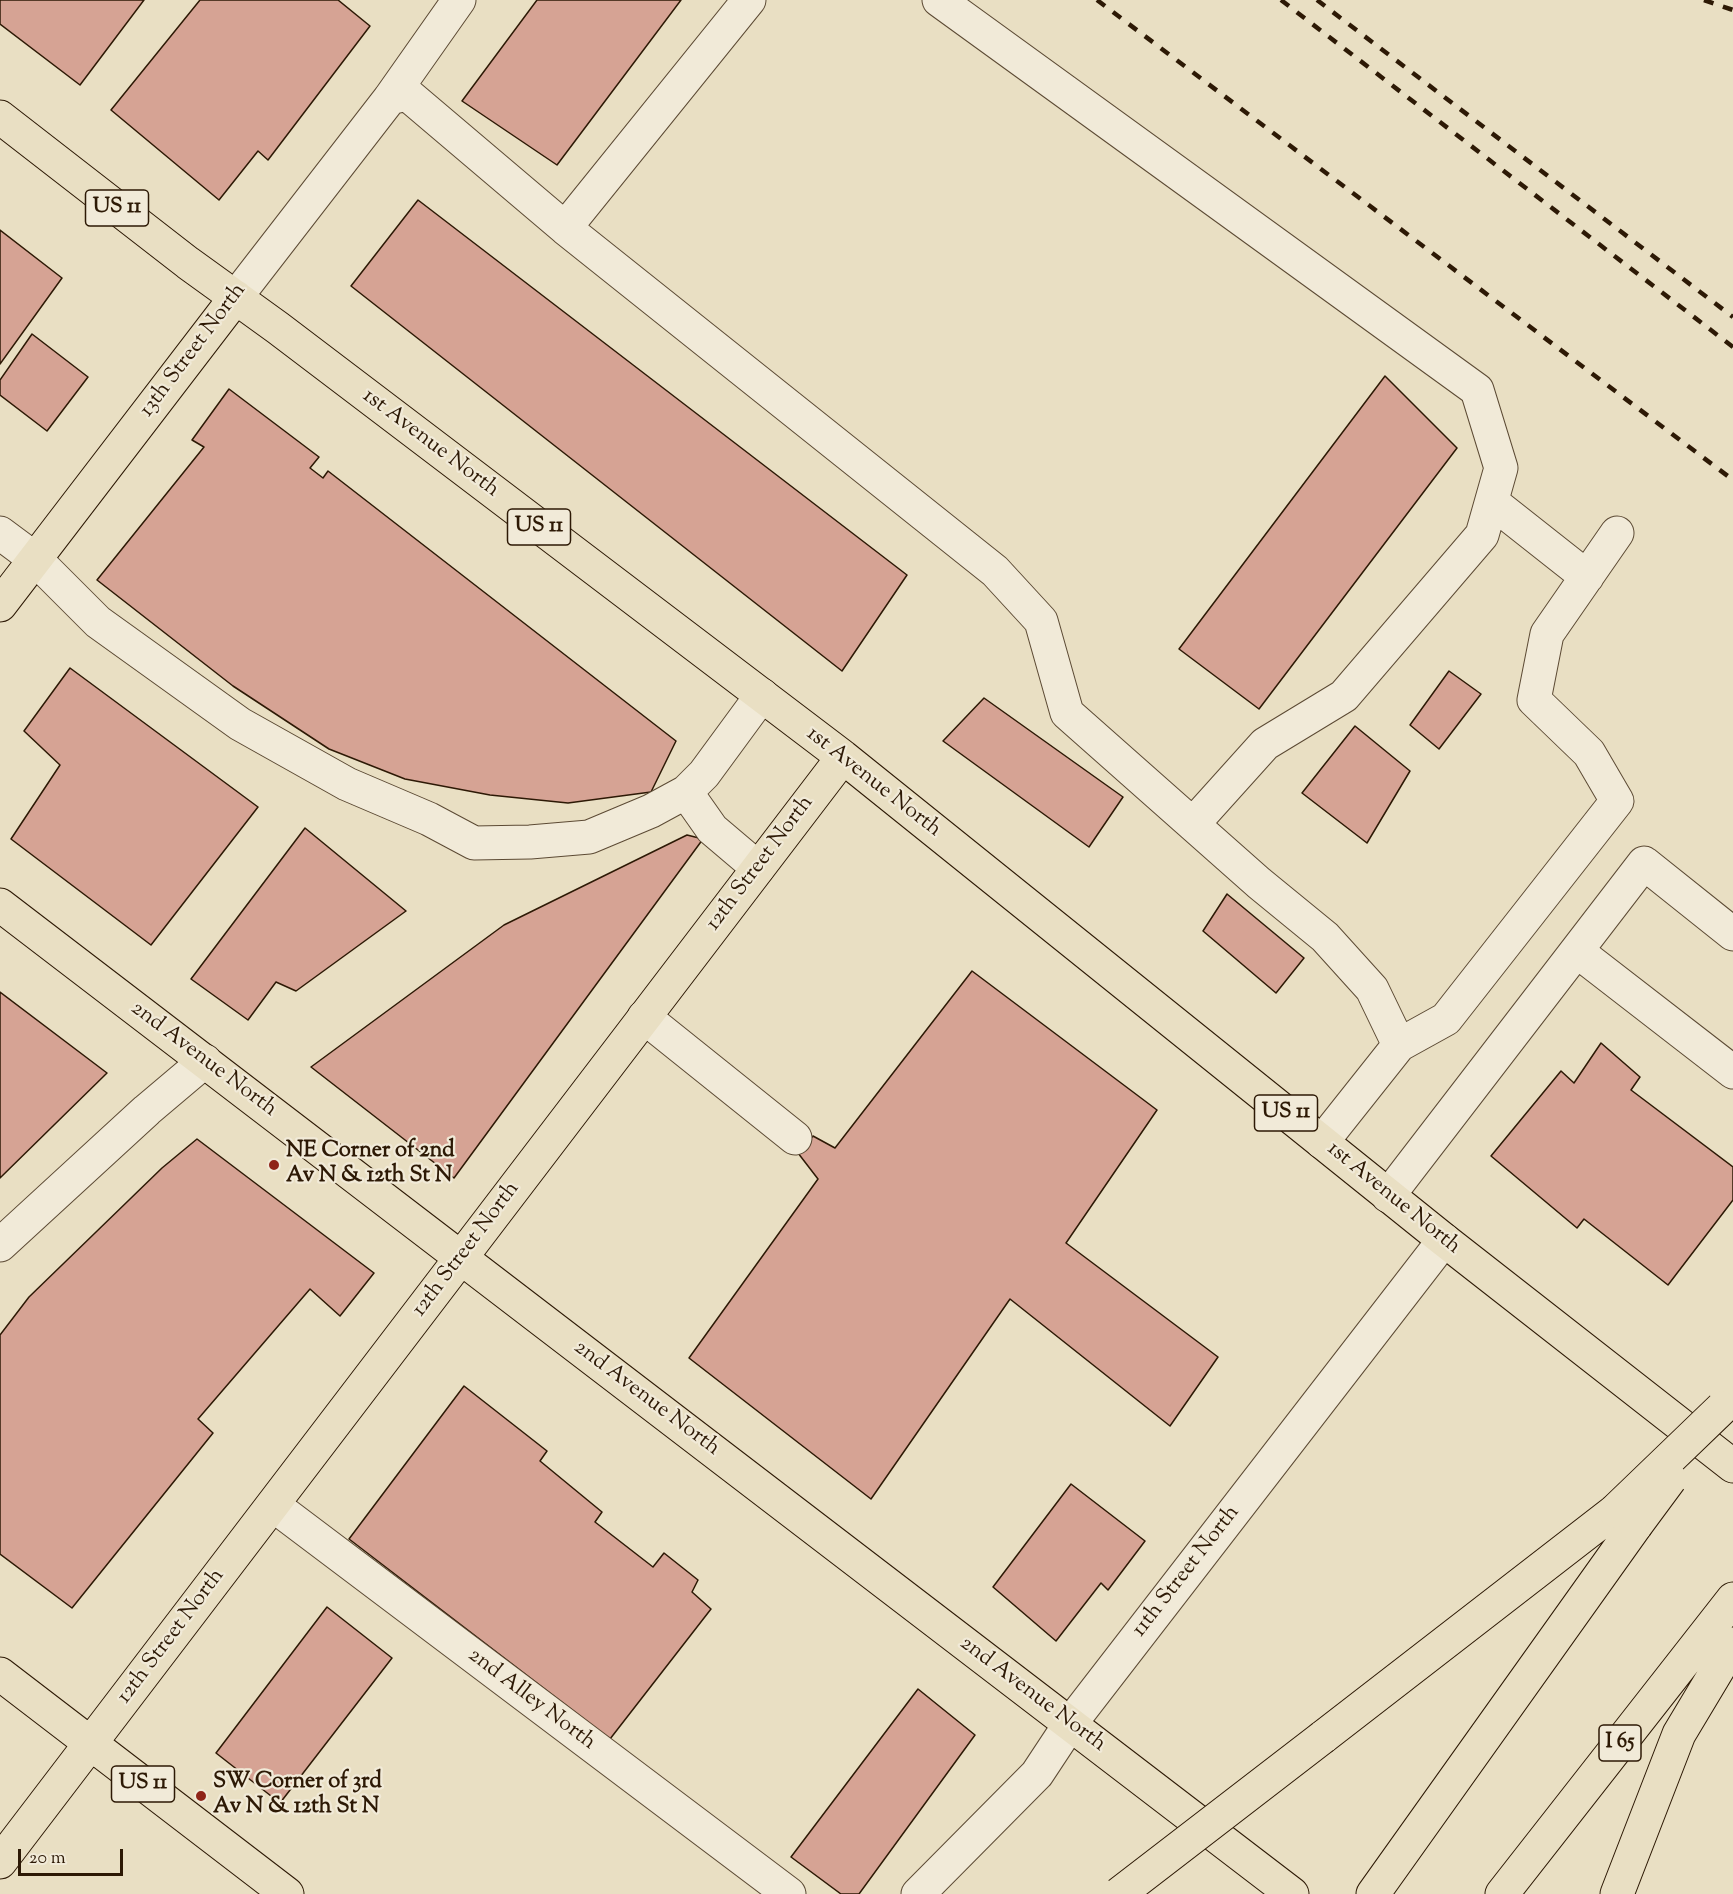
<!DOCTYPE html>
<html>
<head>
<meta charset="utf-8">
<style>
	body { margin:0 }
	#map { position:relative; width:1733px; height:1894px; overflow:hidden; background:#e9dfc3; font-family:"Sorts Mill Goudy",serif }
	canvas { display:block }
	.scale { position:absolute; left:18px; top:1849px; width:105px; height:27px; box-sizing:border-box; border:3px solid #2d1905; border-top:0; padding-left:8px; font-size:18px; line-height:21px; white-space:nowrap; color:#2d1905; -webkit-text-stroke:4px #f1ead8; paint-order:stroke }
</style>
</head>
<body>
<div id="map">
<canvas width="1733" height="1894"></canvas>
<div class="scale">20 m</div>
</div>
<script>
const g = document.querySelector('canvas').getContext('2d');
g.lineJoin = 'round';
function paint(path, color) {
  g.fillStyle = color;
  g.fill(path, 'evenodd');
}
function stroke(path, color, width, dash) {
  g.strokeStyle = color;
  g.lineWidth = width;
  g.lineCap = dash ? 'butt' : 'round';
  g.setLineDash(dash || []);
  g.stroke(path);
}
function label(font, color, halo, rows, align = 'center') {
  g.font = font + ' "Sorts Mill Goudy",serif';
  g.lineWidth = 4.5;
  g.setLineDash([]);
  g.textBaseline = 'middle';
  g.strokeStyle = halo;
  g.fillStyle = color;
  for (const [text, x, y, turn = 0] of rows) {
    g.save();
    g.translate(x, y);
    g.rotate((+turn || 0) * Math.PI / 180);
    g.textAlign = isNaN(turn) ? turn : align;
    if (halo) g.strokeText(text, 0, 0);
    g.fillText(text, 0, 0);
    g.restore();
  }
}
const building = new Path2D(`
	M 0,0 L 144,0 L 80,85 L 0,24 Z
	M 200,0 L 338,0 L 370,26 L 268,160 L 258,151 L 219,200 L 111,110 Z
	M 537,0 L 681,0 L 557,165 L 462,101 Z
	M 418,200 L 907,575 L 842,671 L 351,286 Z
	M 0,230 L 62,278 L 0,364 Z
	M 32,334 L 88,377 L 47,431 L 0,395 L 0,380 Z
	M 1385,376 L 1457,448 L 1259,709 L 1179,649 Z
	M 229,389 L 319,457 L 310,468 L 323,478 L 328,471 L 676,741 L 651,792 L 568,803 L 490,795 L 405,779 L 329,749 L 233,686 L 97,580 L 204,447 L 192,440 Z
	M 70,668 L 258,807 L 151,945 L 11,839 L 60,765 L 24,731 Z
	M 1449,671 L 1481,694 L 1439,749 L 1410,725 Z
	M 984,698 L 1123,797 L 1089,847 L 943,741 Z
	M 1355,726 L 1410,771 L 1367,843 L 1302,793 Z
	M 305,828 L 406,911 L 296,991 L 276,982 L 248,1020 L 191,979 Z
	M 687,835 L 703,839 L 454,1178 L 311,1067 L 504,925 Z
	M 1227,894 L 1304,958 L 1276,993 L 1203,931 Z
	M 972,971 L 1157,1110 L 1066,1243 L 1218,1357 L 1170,1426 L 1010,1299 L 871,1499 L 689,1358 L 818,1179 L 798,1153 L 813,1136 L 835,1148 Z
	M 0,992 L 107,1073 L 0,1178 Z
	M 1601,1043 L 1640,1077 L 1631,1090 L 1733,1167 L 1733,1200 L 1668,1285 L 1584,1219 L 1577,1228 L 1491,1156 L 1561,1071 L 1574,1083 Z
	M 197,1139 L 374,1273 L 340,1316 L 310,1289 L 198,1419 L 213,1433 L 72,1608 L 0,1554 L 0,1335 L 29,1297 L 162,1168 Z
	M 464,1386 L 547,1451 L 540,1461 L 602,1512 L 595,1522 L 653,1567 L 664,1553 L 698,1580 L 692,1592 L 711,1609 L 610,1739 L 349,1539 Z
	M 1071,1484 L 1145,1541 L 1108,1590 L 1101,1583 L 1056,1641 L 993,1587 Z
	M 327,1607 L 392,1658 L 280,1803 L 216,1753 Z
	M 918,1689 L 975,1735 L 859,1894 L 841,1894 L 791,1857 Z`);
paint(building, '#d6a394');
stroke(building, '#2d1905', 1.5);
const minor = new Path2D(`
	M 939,0 L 1477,390 L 1501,468 L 1482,535 L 1344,696 L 1265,744 L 1193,824
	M 390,98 L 407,94 L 565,228 L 995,571 L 1041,621 L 1067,713 L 1259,883 L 1325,937 L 1372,989 L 1399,1045
	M 565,228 L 749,0
	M 236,297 L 390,98 L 459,0
	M 1492,502 L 1587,577
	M 0,533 L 35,559 L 98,622 L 240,724 L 347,784 L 429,819 L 474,843 L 530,842 L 589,837 L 651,811 L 686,792 L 704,774 L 762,695
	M 686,792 L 712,829 L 758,868
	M 1578,952 L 1733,1072
	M 644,1017 L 795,1138
	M 1322,1142 L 1399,1045 L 1446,1019 L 1617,801 L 1589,753 L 1534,700 L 1547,634 L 1617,533
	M 1388,1196 L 1644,863 L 1733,934
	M 0,1245 L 147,1110 L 205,1061
	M 273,1505 L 789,1894
	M 918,1894 L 1037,1774 L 1070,1724 L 1444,1240`);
const major = new Path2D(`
	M 0,117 L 188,263 L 278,328 L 843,757 L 1444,1240 L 1733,1466
	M 0,605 L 236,297
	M 0,905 L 1292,1894
	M 0,1674 L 287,1894
	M 0,1862 L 843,757`);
const highway = new Path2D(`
	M 1323,1737 L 1615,1511
	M 1373,1894 L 1636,1525
	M 1502,1894 L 1733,1599
	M 1617,1894 L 1679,1734 L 1733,1644`);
stroke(minor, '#5c4a34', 35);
stroke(major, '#2d1905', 35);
stroke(highway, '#2d1905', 35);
stroke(minor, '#f1ead8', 33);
stroke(major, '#e9dfc3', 33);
stroke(highway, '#e9dfc3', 33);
stroke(new Path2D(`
	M 1097,0 L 1733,480
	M 1281,0 L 1733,347
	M 1317,0 L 1733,317
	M 1704,0 L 1733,10`), '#2d1905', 4.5, [10, 10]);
const highwayBridge = new Path2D(`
	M 1615,1511 L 1722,1408
	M 1636,1525 L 1670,1479
	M 1119,1894 L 1323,1737`);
stroke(highwayBridge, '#2d1905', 35, []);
stroke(highwayBridge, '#e9dfc3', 33);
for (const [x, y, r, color] of [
	[274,1165,6,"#8f2418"],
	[201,1796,6,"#8f2418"]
]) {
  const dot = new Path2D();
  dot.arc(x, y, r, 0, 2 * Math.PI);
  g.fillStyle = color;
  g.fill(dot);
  stroke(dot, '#f1ead8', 2);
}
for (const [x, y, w] of [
	[117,208,63],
	[539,527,63],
	[1286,1113,63],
	[1620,1743,42],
	[143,1784,63]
]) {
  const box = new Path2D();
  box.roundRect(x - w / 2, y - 18, w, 36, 4.5);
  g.fillStyle = '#f1ead8';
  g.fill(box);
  stroke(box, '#2d1905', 1.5);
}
label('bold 21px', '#2d1905', null, [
	["US 11",117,208],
	["US 11",539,527],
	["US 11",1286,1113],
	["I 65",1620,1743],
	["US 11",143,1784]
]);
label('22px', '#2d1905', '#f1ead8', [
	["13th Street North",194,351,-53],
	["1st Avenue North",430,444,37],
	["1st Avenue North",873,783,38],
	["12th Street North",761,864,-53],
	["2nd Avenue North",203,1060,37],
	["1st Avenue North",1393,1199,39],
	["12th Street North",467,1250,-53],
	["2nd Avenue North",646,1399,37],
	["11th Street North",1187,1572,-52],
	["12th Street North",172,1637,-53],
	["2nd Avenue North",1032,1695,37],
	["2nd Alley North",531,1700,37]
]);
label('bold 22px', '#2d1905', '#f1ead8', [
	["NE Corner of 2nd",286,1152],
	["Av N & 12th St N",286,1177],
	["SW Corner of 3rd",213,1783],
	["Av N & 12th St N",213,1808]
], 'left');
</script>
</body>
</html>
